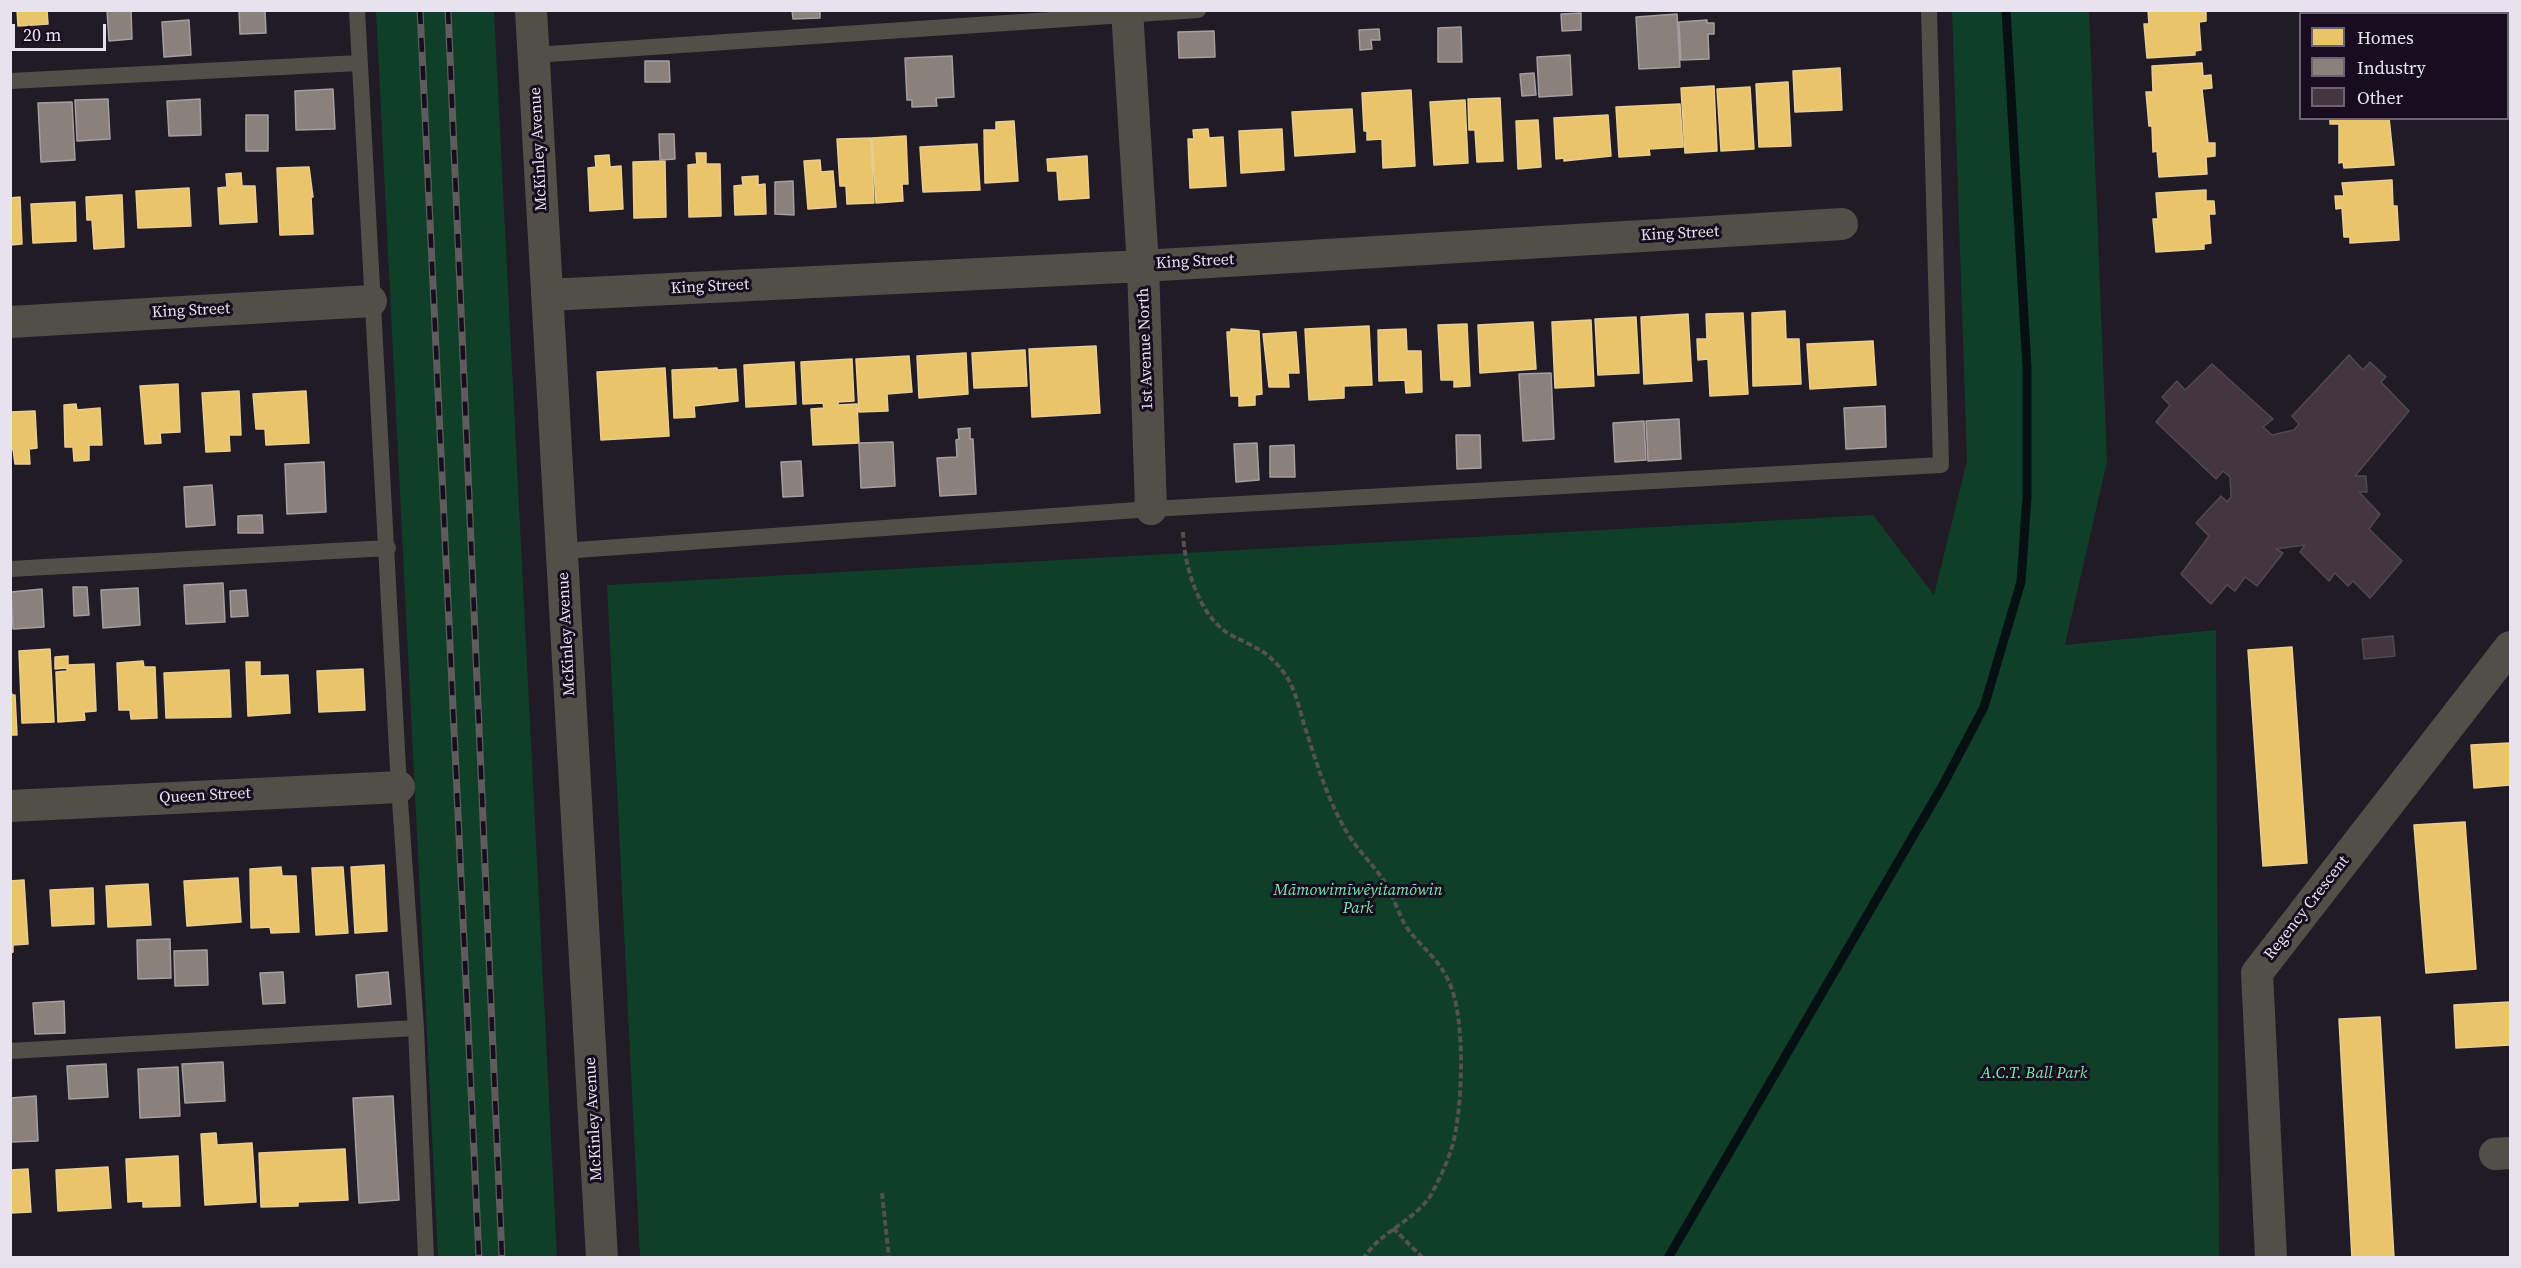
<!DOCTYPE html>
<html>
<head>
<meta charset="utf-8">
<style>
	body { margin:0 }
	#map { position:relative; width:2521px; height:1268px; overflow:hidden; background:#201b25; font-family:"Source Serif 4",serif }
	canvas { display:block }
	.frame { position:absolute; inset:0; border:12px solid #e8e2ef; pointer-events:none }
	.legend { position:absolute; left:2299px; top:12px; width:210px; height:108px; box-sizing:border-box; background:#170d1f; border:2px solid #6b6272; margin:0; padding:8px 10px; list-style:none; font-size:18px; color:#e8e2ef }
	.legend li { display:flex; align-items:center; gap:12px; height:30px }
	.legend b { width:30px; border:2px solid #6b6272 }
	.scale { position:absolute; left:12px; top:24px; width:94px; height:27px; box-sizing:border-box; border:3px solid #e8e2ef; border-top:0; padding-left:8px; font-size:18px; line-height:21px; white-space:nowrap; color:#e8e2ef; -webkit-text-stroke:4px #170d1f; paint-order:stroke }
</style>
</head>
<body>
<div id="map">
<canvas width="2521" height="1268"></canvas>
<div class="frame"></div>
<ul class="legend">
<li><b style="height:16px;background:#e9c46a"></b>Homes</li>
<li><b style="height:16px;background:#8a817c"></b>Industry</li>
<li><b style="height:16px;background:#443641"></b>Other</li>
</ul>
<div class="scale">20 m</div>
</div>
<script>
const g = document.querySelector('canvas').getContext('2d');
g.lineJoin = 'round';
function paint(path, color) {
  g.fillStyle = color;
  g.fill(path, 'evenodd');
}
function stroke(path, color, width, dash) {
  g.strokeStyle = color;
  g.lineWidth = width;
  g.lineCap = dash ? 'butt' : 'round';
  g.setLineDash(dash || []);
  g.stroke(path);
}
function label(font, color, halo, rows, align = 'center') {
  g.font = font + ' "Source Serif 4",serif';
  g.lineWidth = 6;
  g.setLineDash([]);
  g.textBaseline = 'middle';
  g.strokeStyle = halo;
  g.fillStyle = color;
  for (const [text, x, y, turn = 0] of rows) {
    g.save();
    g.translate(x, y);
    g.rotate((+turn || 0) * Math.PI / 180);
    g.textAlign = isNaN(turn) ? turn : align;
    if (halo) g.strokeText(text, 0, 0);
    g.fillText(text, 0, 0);
    g.restore();
  }
}
paint(new Path2D(`
	M 376,11 L 494,11 L 557,1257 L 438,1257 Z
	M 1952,11 L 2089,11 L 2107,462 L 2065,645 L 2216,630 L 2219,1257 L 640,1257 L 607,585 L 1873,515 L 1934,595 L 1967,461 Z`), '#0f3e29');
const homes = new Path2D(`
	M 17,10 L 47,10 L 48,24 L 18,26 Z
	M 2148,10 L 2206,10 L 2206,21 L 2199,22 L 2201,50 L 2195,51 L 2195,55 L 2147,58 L 2144,24 L 2149,24 Z
	M 2332,10 L 2390,11 L 2390,14 L 2332,14 Z
	M 2202,63 L 2203,76 L 2211,75 L 2212,88 L 2202,89 L 2208,143 L 2215,143 L 2215,156 L 2206,157 L 2207,174 L 2159,177 L 2157,151 L 2153,152 L 2152,126 L 2149,126 L 2146,92 L 2153,92 L 2152,66 Z
	M 1840,68 L 1842,110 L 1795,112 L 1793,71 Z
	M 1788,82 L 1791,146 L 1759,147 L 1756,84 Z
	M 1714,86 L 1717,151 L 1685,153 L 1681,88 Z
	M 1750,87 L 1754,149 L 1721,151 L 1717,89 Z
	M 1411,90 L 1415,166 L 1383,168 L 1382,139 L 1367,140 L 1367,131 L 1364,131 L 1362,93 Z
	M 1500,98 L 1503,161 L 1477,162 L 1475,130 L 1469,130 L 1468,99 Z
	M 1465,100 L 1468,163 L 1434,165 L 1430,102 Z
	M 1680,104 L 1683,147 L 1649,149 L 1650,155 L 1619,157 L 1616,107 Z
	M 1352,109 L 1355,152 L 1295,156 L 1292,112 Z
	M 1608,115 L 1611,156 L 1564,161 L 1564,158 L 1556,159 L 1554,118 Z
	M 2330,118 L 2389,118 L 2394,165 L 2344,168 L 2343,162 L 2339,163 L 2339,124 L 2330,124 Z
	M 1538,120 L 1541,167 L 1518,169 L 1516,121 Z
	M 1014,121 L 1018,181 L 985,183 L 984,130 L 996,130 L 996,122 Z
	M 1208,129 L 1209,138 L 1223,137 L 1226,186 L 1190,188 L 1188,139 L 1194,139 L 1193,130 Z
	M 1282,129 L 1284,170 L 1241,173 L 1239,131 Z
	M 906,136 L 908,184 L 902,184 L 903,201 L 876,203 L 872,138 Z
	M 871,138 L 874,203 L 847,204 L 846,186 L 840,186 L 837,139 Z
	M 977,144 L 980,190 L 923,192 L 920,147 Z
	M 696,153 L 706,153 L 706,164 L 720,164 L 721,216 L 689,217 L 688,165 L 697,164 Z
	M 609,155 L 610,167 L 621,166 L 623,209 L 590,211 L 588,168 L 596,167 L 595,156 Z
	M 1087,156 L 1089,198 L 1059,200 L 1057,171 L 1048,171 L 1047,159 Z
	M 820,160 L 821,172 L 833,171 L 836,207 L 808,209 L 804,161 Z
	M 665,161 L 666,217 L 634,218 L 633,162 Z
	M 309,167 L 313,197 L 311,197 L 313,234 L 280,235 L 277,168 Z
	M 241,173 L 242,186 L 255,186 L 257,222 L 220,224 L 218,188 L 227,187 L 226,174 Z
	M 758,176 L 758,185 L 765,184 L 766,214 L 735,215 L 734,186 L 743,185 L 742,177 Z
	M 2392,180 L 2393,206 L 2397,206 L 2399,240 L 2350,243 L 2350,237 L 2344,237 L 2342,208 L 2336,209 L 2335,196 L 2344,196 L 2342,183 Z
	M 189,188 L 191,226 L 138,228 L 136,191 Z
	M 2206,190 L 2206,201 L 2214,201 L 2215,214 L 2209,214 L 2211,243 L 2204,244 L 2204,249 L 2156,252 L 2153,219 L 2158,219 L 2156,193 Z
	M 119,195 L 122,195 L 124,247 L 94,249 L 92,220 L 87,220 L 86,197 Z
	M 20,197 L 22,244 L 10,245 L 10,198 Z
	M 75,202 L 76,241 L 33,243 L 31,204 Z
	M 1785,311 L 1786,339 L 1799,339 L 1801,384 L 1753,386 L 1752,313 Z
	M 1743,313 L 1748,394 L 1710,396 L 1708,359 L 1698,360 L 1697,339 L 1707,339 L 1706,314 Z
	M 1688,314 L 1692,381 L 1644,384 L 1641,317 Z
	M 1636,317 L 1639,373 L 1598,375 L 1595,319 Z
	M 1591,320 L 1594,386 L 1555,388 L 1552,322 Z
	M 1533,322 L 1536,369 L 1480,373 L 1478,325 Z
	M 1467,324 L 1470,386 L 1454,387 L 1454,380 L 1441,380 L 1438,325 Z
	M 1369,326 L 1372,385 L 1344,386 L 1344,398 L 1309,400 L 1305,329 Z
	M 1231,329 L 1259,331 L 1262,394 L 1255,395 L 1255,405 L 1239,406 L 1239,396 L 1231,396 L 1227,332 L 1231,332 Z
	M 1406,329 L 1407,351 L 1421,351 L 1422,392 L 1406,393 L 1405,380 L 1379,381 L 1378,330 Z
	M 1296,332 L 1299,373 L 1288,373 L 1289,387 L 1269,387 L 1263,334 Z
	M 1873,341 L 1876,385 L 1810,389 L 1807,344 Z
	M 1096,346 L 1100,413 L 1032,417 L 1029,349 Z
	M 1025,350 L 1027,386 L 974,388 L 972,353 Z
	M 966,353 L 968,394 L 919,398 L 917,356 Z
	M 909,356 L 912,392 L 887,394 L 888,411 L 859,412 L 856,359 Z
	M 852,359 L 854,401 L 838,402 L 838,405 L 857,404 L 859,443 L 813,445 L 811,409 L 824,408 L 823,403 L 803,404 L 801,362 Z
	M 794,362 L 796,404 L 746,407 L 744,365 Z
	M 665,368 L 669,436 L 601,440 L 597,372 Z
	M 717,368 L 717,370 L 736,369 L 738,401 L 694,406 L 695,417 L 674,418 L 672,370 Z
	M 178,384 L 180,432 L 160,433 L 161,443 L 145,444 L 140,386 Z
	M 239,391 L 241,435 L 229,435 L 230,451 L 206,452 L 202,393 Z
	M 306,391 L 309,443 L 266,445 L 265,429 L 256,429 L 253,394 Z
	M 76,404 L 77,410 L 100,408 L 102,445 L 89,445 L 89,460 L 74,461 L 73,447 L 65,447 L 64,405 Z
	M 35,411 L 37,448 L 29,449 L 30,464 L 15,464 L 13,449 L 10,450 L 10,412 Z
	M 2292,647 L 2307,863 L 2263,866 L 2248,650 Z
	M 50,649 L 54,722 L 22,723 L 19,651 Z
	M 68,656 L 68,665 L 94,664 L 96,711 L 84,712 L 85,720 L 58,722 L 56,672 L 67,671 L 67,668 L 55,669 L 55,657 Z
	M 143,661 L 144,667 L 155,667 L 157,718 L 131,719 L 130,710 L 119,710 L 117,663 Z
	M 246,662 L 260,662 L 260,676 L 288,675 L 290,713 L 248,716 Z
	M 363,669 L 365,710 L 319,712 L 317,671 Z
	M 229,670 L 231,717 L 166,718 L 164,673 Z
	M 10,686 L 12,695 L 15,695 L 17,735 L 10,735 Z
	M 2510,743 L 2510,785 L 2474,788 L 2471,745 Z
	M 2465,822 L 2476,969 L 2426,973 L 2414,825 Z
	M 384,865 L 387,931 L 355,933 L 351,867 Z
	M 281,867 L 282,876 L 296,876 L 299,932 L 271,933 L 270,927 L 251,928 L 250,869 Z
	M 343,867 L 348,933 L 316,935 L 312,868 Z
	M 238,878 L 241,922 L 187,926 L 184,881 Z
	M 24,880 L 28,944 L 13,945 L 13,952 L 10,953 L 10,881 Z
	M 148,884 L 151,925 L 108,927 L 106,886 Z
	M 93,888 L 94,924 L 52,926 L 50,890 Z
	M 2510,1002 L 2510,1045 L 2456,1048 L 2454,1005 Z
	M 2380,1017 L 2394,1258 L 2352,1258 L 2339,1019 Z
	M 216,1133 L 217,1145 L 252,1143 L 256,1202 L 205,1205 L 201,1134 Z
	M 345,1149 L 348,1200 L 298,1202 L 298,1206 L 261,1207 L 259,1153 Z
	M 178,1156 L 180,1206 L 143,1207 L 143,1201 L 128,1202 L 126,1159 Z
	M 108,1167 L 111,1208 L 58,1211 L 56,1170 Z
	M 28,1169 L 31,1212 L 10,1213 L 10,1170 Z`);
paint(homes, '#e9c46a');
stroke(homes, '#e9cd92', 1.5);
const industry = new Path2D(`
	M 107,10 L 131,10 L 132,39 L 109,41 Z
	M 239,10 L 265,10 L 266,33 L 240,34 Z
	M 792,10 L 820,10 L 820,18 L 793,19 Z
	M 1581,13 L 1581,30 L 1562,31 L 1561,14 Z
	M 1677,14 L 1680,67 L 1639,69 L 1636,17 Z
	M 189,20 L 191,55 L 164,57 L 162,22 Z
	M 1707,20 L 1707,23 L 1714,23 L 1714,34 L 1708,34 L 1709,59 L 1681,60 L 1679,22 Z
	M 1461,27 L 1462,62 L 1438,62 L 1438,28 Z
	M 1379,29 L 1380,40 L 1371,40 L 1372,49 L 1360,50 L 1359,30 Z
	M 1214,31 L 1215,57 L 1179,58 L 1178,32 Z
	M 1570,55 L 1572,95 L 1539,97 L 1537,57 Z
	M 952,56 L 954,97 L 936,98 L 937,106 L 912,107 L 912,100 L 907,100 L 905,58 Z
	M 645,61 L 669,61 L 670,82 L 645,82 Z
	M 1534,73 L 1536,95 L 1522,96 L 1520,74 Z
	M 333,89 L 335,129 L 296,130 L 295,91 Z
	M 108,99 L 110,139 L 77,141 L 75,100 Z
	M 200,99 L 201,135 L 169,136 L 167,101 Z
	M 72,102 L 75,160 L 41,162 L 38,103 Z
	M 246,115 L 268,115 L 268,151 L 246,151 Z
	M 659,134 L 674,134 L 675,159 L 660,160 Z
	M 793,181 L 794,215 L 775,214 L 775,182 Z
	M 1551,373 L 1554,439 L 1523,441 L 1519,374 Z
	M 1885,406 L 1886,447 L 1846,449 L 1844,408 Z
	M 1679,419 L 1681,459 L 1648,461 L 1646,421 Z
	M 1644,421 L 1646,460 L 1615,462 L 1613,423 Z
	M 970,428 L 970,439 L 973,439 L 976,494 L 940,496 L 937,458 L 957,457 L 956,440 L 959,439 L 958,429 Z
	M 1456,435 L 1480,435 L 1481,468 L 1457,469 Z
	M 893,442 L 895,486 L 861,488 L 859,443 Z
	M 1257,443 L 1259,480 L 1236,482 L 1234,444 Z
	M 1294,445 L 1295,477 L 1270,477 L 1270,446 Z
	M 801,461 L 803,496 L 783,497 L 781,462 Z
	M 324,462 L 326,512 L 287,514 L 285,464 Z
	M 212,485 L 215,525 L 186,527 L 184,487 Z
	M 262,515 L 263,533 L 238,533 L 238,516 Z
	M 223,583 L 225,622 L 186,624 L 184,585 Z
	M 73,587 L 87,587 L 89,615 L 74,616 Z
	M 138,588 L 140,625 L 103,628 L 101,590 Z
	M 42,589 L 44,627 L 13,629 L 11,592 Z
	M 246,590 L 248,616 L 231,617 L 230,591 Z
	M 170,939 L 171,978 L 138,979 L 137,940 Z
	M 207,950 L 208,985 L 175,986 L 174,951 Z
	M 283,972 L 285,1003 L 263,1004 L 260,973 Z
	M 388,972 L 391,1004 L 358,1007 L 356,975 Z
	M 64,1001 L 65,1033 L 35,1034 L 33,1003 Z
	M 223,1062 L 225,1101 L 185,1103 L 182,1064 Z
	M 106,1064 L 108,1097 L 69,1099 L 67,1066 Z
	M 178,1067 L 180,1116 L 140,1118 L 138,1069 Z
	M 36,1096 L 38,1141 L 10,1142 L 10,1098 Z
	M 393,1096 L 399,1200 L 359,1203 L 353,1098 Z`);
paint(industry, '#8a817c');
stroke(industry, '#a69e9e', 1.5);
stroke(new Path2D(`
	M 1668,1258 L 1944,783 L 1984,707 L 2021,582 L 2027,497 L 2027,368 L 2006,10`), '#061013', 9);
const building = new Path2D(`
	M 2463,10 L 2498,10 L 2498,14 L 2463,14 Z
	M 2349,355 L 2363,370 L 2370,362 L 2386,377 L 2381,382 L 2409,411 L 2355,476 L 2366,476 L 2367,492 L 2359,492 L 2380,514 L 2369,529 L 2402,561 L 2370,598 L 2353,581 L 2348,586 L 2335,573 L 2329,581 L 2300,552 L 2305,545 L 2276,549 L 2283,553 L 2257,586 L 2245,577 L 2235,591 L 2227,585 L 2211,604 L 2181,574 L 2209,536 L 2196,523 L 2221,496 L 2227,502 L 2231,497 L 2230,477 L 2223,471 L 2216,479 L 2156,422 L 2170,405 L 2162,397 L 2177,381 L 2185,390 L 2212,364 L 2273,419 L 2263,427 L 2272,435 L 2294,430 L 2299,424 L 2292,416 Z
	M 2393,636 L 2395,656 L 2364,659 L 2362,639 Z`);
paint(building, '#443641');
stroke(building, '#504950', 1.5);
stroke(new Path2D(`
	M 1183,532 C 1184,566 1199,617 1231,635 C 1257,649 1266,649 1285,674 C 1295,688 1299,708 1304,724 C 1316,761 1326,796 1345,829 C 1356,849 1374,865 1386,884 C 1395,899 1399,918 1410,932 C 1424,949 1440,961 1449,982 C 1466,1017 1463,1110 1452,1147 C 1447,1163 1440,1178 1432,1193 C 1416,1221 1381,1230 1364,1258
	M 882,1193 L 889,1258
	M 1393,1228 L 1423,1258`), '#54514f', 4, [6, 3]);
stroke(new Path2D(`
	M 357,10 L 399,787 L 416,1028 L 426,1258
	M 534,55 L 1198,10
	M 10,81 L 359,63
	M 562,551 L 1151,509 L 1941,465 L 1929,10
	M 10,569 L 388,548
	M 10,1051 L 416,1028`), '#524f48', 16);
stroke(new Path2D(`
	M 531,10 L 602,1258
	M 1127,10 L 1143,266 L 1151,509
	M 547,295 L 1143,266 L 1842,224
	M 10,322 L 371,301
	M 10,806 L 399,787
	M 2495,1154 L 2510,1153
	M 2271,1258 L 2257,973 L 2510,647`), '#524f48', 32);
const rail = new Path2D(`
	M 420,10 L 479,1258
	M 448,10 L 502,1258`);
stroke(rail, '#605c5b', 7);
stroke(rail, '#170d1f', 4.5, [14]);
label('16px', '#e8e2ef', '#170d1f', [
	["McKinley Avenue",539,149,-93],
	["King Street",1680,234,-3],
	["King Street",1195,262,-3],
	["King Street",710,287,-3],
	["King Street",191,311,-3],
	["1st Avenue North",1146,349,-92],
	["McKinley Avenue",567,634,-93],
	["Queen Street",205,796,-3],
	["Regency Crescent",2307,908,-52],
	["McKinley Avenue",594,1119,-93]
]);
label('italic 16px', '#7ee7ad', '#170d1f', [
	["Māmowimīwēyitamōwin",1358,891],
	["Park",1358,909],
	["A.C.T. Ball Park",2034,1074]
]);
</script>
</body>
</html>
